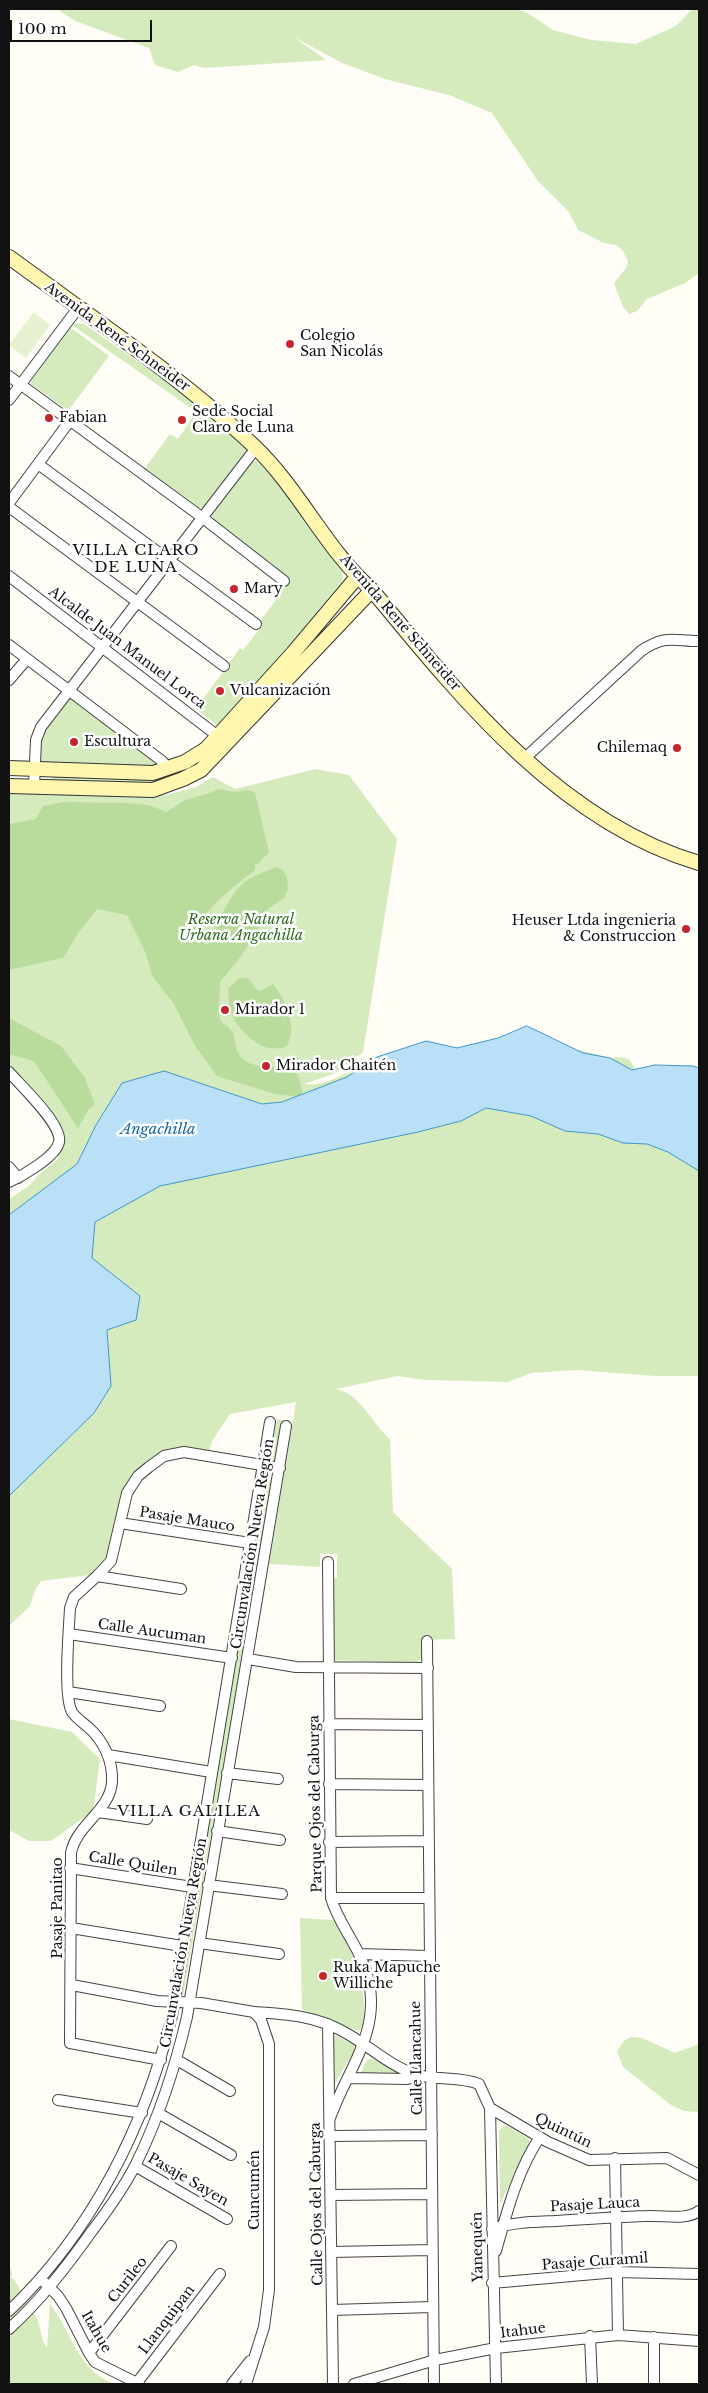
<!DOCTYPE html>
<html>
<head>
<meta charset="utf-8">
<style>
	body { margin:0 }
	#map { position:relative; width:708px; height:2393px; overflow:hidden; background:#fffdf5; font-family:"Libre Baskerville",serif }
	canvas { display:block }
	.frame { position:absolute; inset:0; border:10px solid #111; pointer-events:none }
	.scale { position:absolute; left:10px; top:20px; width:142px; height:22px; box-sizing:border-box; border:2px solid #111; border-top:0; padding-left:6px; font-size:15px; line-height:18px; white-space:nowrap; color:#111; -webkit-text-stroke:4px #fff; paint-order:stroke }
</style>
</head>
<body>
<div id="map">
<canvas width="708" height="2393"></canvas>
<div class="frame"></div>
<div class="scale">100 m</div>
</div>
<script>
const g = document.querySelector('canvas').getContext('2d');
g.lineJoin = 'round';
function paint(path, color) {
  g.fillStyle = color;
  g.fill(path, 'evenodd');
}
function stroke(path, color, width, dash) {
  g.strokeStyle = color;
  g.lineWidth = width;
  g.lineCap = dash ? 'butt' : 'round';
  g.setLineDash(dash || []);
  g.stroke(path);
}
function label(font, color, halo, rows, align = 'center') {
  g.font = font + ' "Libre Baskerville",serif';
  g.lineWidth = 5;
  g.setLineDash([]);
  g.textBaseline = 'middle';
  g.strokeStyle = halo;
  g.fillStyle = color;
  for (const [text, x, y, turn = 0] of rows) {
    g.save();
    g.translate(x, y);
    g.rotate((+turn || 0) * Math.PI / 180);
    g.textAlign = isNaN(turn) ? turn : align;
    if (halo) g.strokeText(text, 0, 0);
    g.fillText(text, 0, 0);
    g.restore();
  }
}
paint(new Path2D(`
	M 57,9 L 515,9 L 526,12 L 553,30 L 591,40 L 636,44 L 676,26 L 692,9 L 699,9 L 699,273 L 685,283 L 647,299 L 637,311 L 629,314 L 623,307 L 614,283 L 626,268 L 628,261 L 623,251 L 616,245 L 604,243 L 578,230 L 569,212 L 538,181 L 492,113 L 449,95 L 385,79 L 342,63 L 294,37 L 326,60 L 204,68 L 194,65 L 178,72 L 155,65 L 149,48 L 75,21 Z
	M 76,323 L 84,324 L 199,404 L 195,411 L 72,325 Z
	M 70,327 L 109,356 L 68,411 L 30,383 Z
	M 200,406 L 248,445 L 246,454 L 206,507 L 200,508 L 145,468 L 170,434 L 178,439 Z
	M 251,461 L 257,461 L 284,489 L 342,571 L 343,580 L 224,723 L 218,726 L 196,709 L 240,648 L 243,650 L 262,626 L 259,623 L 289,582 L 213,521 L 212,514 Z
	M 71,695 L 161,762 L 159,768 L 44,764 L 39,759 L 41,737 Z
	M 210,751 L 199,765 L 179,775 L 152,784 L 52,780 L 52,776 L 141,779 Z
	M 315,769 L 349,775 L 397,839 L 363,1052 L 333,1074 L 304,1084 C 324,1087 345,1074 361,1065 L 570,1048 L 611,1058 L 621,1057 L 629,1059 L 636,1070 L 699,1078 L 699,1376 L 655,1376 L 577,1370 L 531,1373 L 508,1382 L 425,1380 L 397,1376 L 336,1389 C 360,1393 372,1424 390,1439 L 393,1512 L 452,1569 L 455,1639 L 422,1640 L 422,1658 L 416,1663 L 334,1660 L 331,1578 L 337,1578 L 337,1554 L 320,1554 L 320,1567 L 269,1564 L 296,1402 L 230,1414 L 212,1441 L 208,1456 L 172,1456 L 141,1473 L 120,1504 L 115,1546 L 99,1574 L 41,1581 L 35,1590 L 30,1606 L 9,1626 L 9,1199 L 30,1185 L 38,1175 L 57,1160 L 64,1142 L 63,1132 L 48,1111 L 9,1073 L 9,792 L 113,791 L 166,795 L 196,787 L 213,777 L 235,789 Z
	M 277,1419 L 283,1420 L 275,1462 L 270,1459 Z
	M 266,1480 L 273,1481 L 183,1996 L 179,1995 L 179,1991 Z
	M 9,1719 L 72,1732 L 100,1759 L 93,1811 L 51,1841 L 29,1841 L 9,1830 Z
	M 300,1918 L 334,1920 C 354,1954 367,1984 364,2025 L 359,2031 L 302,2010 Z
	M 335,2035 L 354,2045 L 355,2049 L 332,2089 L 333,2037 Z
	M 631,2037 L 642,2038 L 675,2053 L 699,2044 L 699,2112 L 684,2111 L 671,2105 L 623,2067 L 617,2051 L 624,2041 Z
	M 371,2059 L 376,2060 L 402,2075 L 360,2074 L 367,2060 Z
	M 506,2125 L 529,2139 L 529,2144 L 500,2204 L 499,2130 Z
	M 9,2263 L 12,2273 L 11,2278 L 14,2279 L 38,2321 L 43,2341 L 47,2348 L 50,2304 C 73,2333 75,2368 114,2384 L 9,2384 Z`), '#d5ebbd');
paint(new Path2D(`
	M 218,789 L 235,792 L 249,790 L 255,793 L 269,852 L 258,864 L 255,864 L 255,870 C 244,879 172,930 208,945 C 212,931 230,896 240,886 C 249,877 263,873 275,867 L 283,870 L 287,877 L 288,889 L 284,898 L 268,909 L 257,933 L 236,963 L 220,982 C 221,994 217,1005 219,1016 C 221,1025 227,1024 231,1030 C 236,1037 235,1049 240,1056 C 252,1070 276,1067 292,1066 L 298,1076 L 304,1097 L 275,1094 L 217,1076 L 194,1044 L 174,1004 L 153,977 L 144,949 L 127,915 L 97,909 L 78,933 L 63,958 L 9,970 L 9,824 L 36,819 L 43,806 L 64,802 L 126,803 L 149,805 L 166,812 L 185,800 L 210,793 Z
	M 239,978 L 248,978 L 256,989 L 261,991 L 273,984 C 285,998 299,1030 286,1047 C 281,1048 275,1049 270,1048 C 254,1046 236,1027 231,1012 C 228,1005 229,997 228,989 Z
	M 9,1018 L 61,1046 L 85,1078 L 95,1104 L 88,1110 L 78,1128 L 34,1061 L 9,1054 Z`), '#b9dc9c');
paint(new Path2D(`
	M 34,312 L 50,325 L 26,358 L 9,345 Z`), '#e6f2cf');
const water = new Path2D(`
	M 527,1026 L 583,1053 L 610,1058 L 632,1070 L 655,1065 L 693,1066 L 699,1068 L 699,1171 L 668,1152 L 647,1144 L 623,1143 L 598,1134 L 565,1131 L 531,1116 L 486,1108 L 461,1121 L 418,1132 L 160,1186 L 95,1222 L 92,1258 L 140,1296 L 136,1320 L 107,1330 L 111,1386 L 94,1413 L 9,1496 L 9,1215 L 77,1164 L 96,1125 L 122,1083 L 164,1071 L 262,1104 L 282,1102 L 347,1077 L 377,1057 L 426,1041 L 457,1048 L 498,1038 Z`);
paint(water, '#b9e0f7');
stroke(water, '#3f96cf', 1);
const street = new Path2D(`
	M 9,376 L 203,518 L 284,581
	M 9,400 L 78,308
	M 38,464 L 256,624
	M 9,503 L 69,422
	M 9,507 L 224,666
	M 9,576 L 223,740
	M 9,645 L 162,761 L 169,769
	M 9,680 L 27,659
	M 525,758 L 641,651 C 666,634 673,641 699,641
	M 34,787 L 36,740 L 41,727 L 256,448
	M 9,1072 C 21,1086 63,1125 59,1142 C 56,1157 22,1176 9,1182
	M 9,1167 L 18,1178
	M 120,1523 L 250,1543
	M 328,1562 L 331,1898 C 338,1922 354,1940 363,1963 C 388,2024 349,2065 330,2118
	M 97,1576 L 181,1589
	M 69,1634 L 232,1658
	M 427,1641 L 434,2384
	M 248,1659 L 296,1667 L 428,1668
	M 68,1692 L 160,1706
	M 328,1724 L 427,1725
	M 108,1755 L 211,1772
	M 227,1773 L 278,1779
	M 329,1784 L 428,1785
	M 98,1812 L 147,1819
	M 217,1831 L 280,1840
	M 329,1842 L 428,1841
	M 70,1868 L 192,1887
	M 208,1885 L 282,1894
	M 331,1898 L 429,1898
	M 71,1928 L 182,1946
	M 199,1943 L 279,1954
	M 359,1954 L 429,1956
	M 72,1985 L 157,2001 L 201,2003 L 254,2012 L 261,2020 L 269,2044 L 269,2290 L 264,2327 L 246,2384
	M 254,2012 C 287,2014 317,2016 346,2033 C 369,2046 390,2066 415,2074 C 436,2081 459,2076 479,2084 L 490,2108 L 548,2142 L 589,2160 L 667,2158 L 699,2175
	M 328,2024 L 333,2384
	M 161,2060 L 70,2043 L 71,1853 C 76,1825 110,1811 112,1782 C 113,1761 104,1741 88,1727 C 83,1723 75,1717 72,1712 C 63,1696 69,1629 70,1608 L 74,1597 L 97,1576 L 111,1561 L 127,1493 L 138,1476 L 149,1467 L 164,1456 L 184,1452 L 280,1468
	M 177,2060 L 230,2091
	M 349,2078 L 408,2079 L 414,2074
	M 58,2100 L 142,2113
	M 490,2108 L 496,2384
	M 158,2113 L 231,2155
	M 331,2136 L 432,2135
	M 615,2158 L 618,2335
	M 135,2166 L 227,2219
	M 331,2195 L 432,2194
	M 492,2229 C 512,2222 534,2222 556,2221 C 586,2219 617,2217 647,2216 C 664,2215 685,2221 699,2211
	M 496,2251 C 507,2212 517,2171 540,2137
	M 331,2252 L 432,2250
	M 45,2283 L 58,2296 L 66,2308 L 89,2353 L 95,2362 L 139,2384
	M 492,2283 L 617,2272 L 699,2274
	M 332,2310 L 432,2307
	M 9,2311 C 92,2232 145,2126 172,2016 L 270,1422
	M 9,2329 C 41,2300 67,2266 92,2231 C 108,2210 124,2187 136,2164 C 159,2117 175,2068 187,2017 L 286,1426
	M 590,2336 L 592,2384
	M 654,2337 L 654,2384
	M 89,2353 L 171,2246
	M 136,2384 L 220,2274
	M 232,2384 L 250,2361
	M 354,2384 L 435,2360 L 496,2348 L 618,2335 L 699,2341`);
const secondary = new Path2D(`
	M 9,257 C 92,318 180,376 255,447 C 299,489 327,551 372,590 C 460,697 561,823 699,863
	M 9,768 L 153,773 L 185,762 L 206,749 L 293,653 L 357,577
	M 9,786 L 153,790 L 183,779 L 201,770 L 372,590`);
stroke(street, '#444', 12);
stroke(secondary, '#333', 16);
stroke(street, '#fff', 10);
stroke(secondary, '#fff6b0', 14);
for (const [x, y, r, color] of [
	[290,344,5,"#c4262e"],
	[49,418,5,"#c4262e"],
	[182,420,5,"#c4262e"],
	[234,589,5,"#c4262e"],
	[220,691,5,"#c4262e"],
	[74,742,5,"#c4262e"],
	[677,748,5,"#c4262e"],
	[686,929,5,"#c4262e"],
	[225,1010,5,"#c4262e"],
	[266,1066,5,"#c4262e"],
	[323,1976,5,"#c4262e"]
]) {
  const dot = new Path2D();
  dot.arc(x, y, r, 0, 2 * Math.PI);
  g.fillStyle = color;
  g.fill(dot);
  stroke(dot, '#fff', 2);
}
label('14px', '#111', '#fff', [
	["Colegio",300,336],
	["San Nicolás",300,352],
	["Sede Social",192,412],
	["Claro de Luna",192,428],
	["Fabian",59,418],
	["Mary",244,589],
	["Vulcanización",230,691],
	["Escultura",84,742],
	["Chilemaq",667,748,"right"],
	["Heuser Ltda ingenieria",676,921,"right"],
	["& Construccion",676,937,"right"],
	["Mirador 1",235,1010],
	["Mirador Chaitén",276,1066],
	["Ruka Mapuche",333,1968],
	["Williche",333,1984]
], 'left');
label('14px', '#111', '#fff', [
	["Avenida René Schneider",117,337,36],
	["Avenida René Schneider",400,623,49],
	["Alcalde Juan Manuel Lorca",127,648,37],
	["Pasaje Mauco",187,1520,9],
	["Circunvalación Nueva Región",253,1544,-81],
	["Calle Aucuman",152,1632,8],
	["Parque Ojos del Caburga",316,1804,-91],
	["Calle Quilen",133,1864,9],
	["Pasaje Panitao",58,1908,-90],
	["Circunvalación Nueva Región",184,1943,-80],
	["Calle Llancahue",417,2058,-91],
	["Quintún",563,2131,26],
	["Pasaje Sayen",188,2180,30],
	["Cuncumén",255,2190,-90],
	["Calle Ojos del Caburga",317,2204,-91],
	["Pasaje Lauca",595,2205,-3],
	["Yanequén",478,2247,-91],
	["Pasaje Curamil",595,2262,-4],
	["Curileo",128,2280,-52],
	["Llanquipan",167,2320,-53],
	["Itahue",523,2331,-7],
	["Itahue",96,2332,60]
]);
label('italic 14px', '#2f6b1f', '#fff', [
	["Reserva Natural",241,920],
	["Urbana Angachilla",241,936]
]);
g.letterSpacing = '1px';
label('15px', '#111', '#fff', [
	["VILLA CLARO",136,551],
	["DE LUNA",136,568],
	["VILLA GALILEA",189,1812]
]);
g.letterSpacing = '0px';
label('italic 15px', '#1768a6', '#fff', [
	["Angachilla",158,1130]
]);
</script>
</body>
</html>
